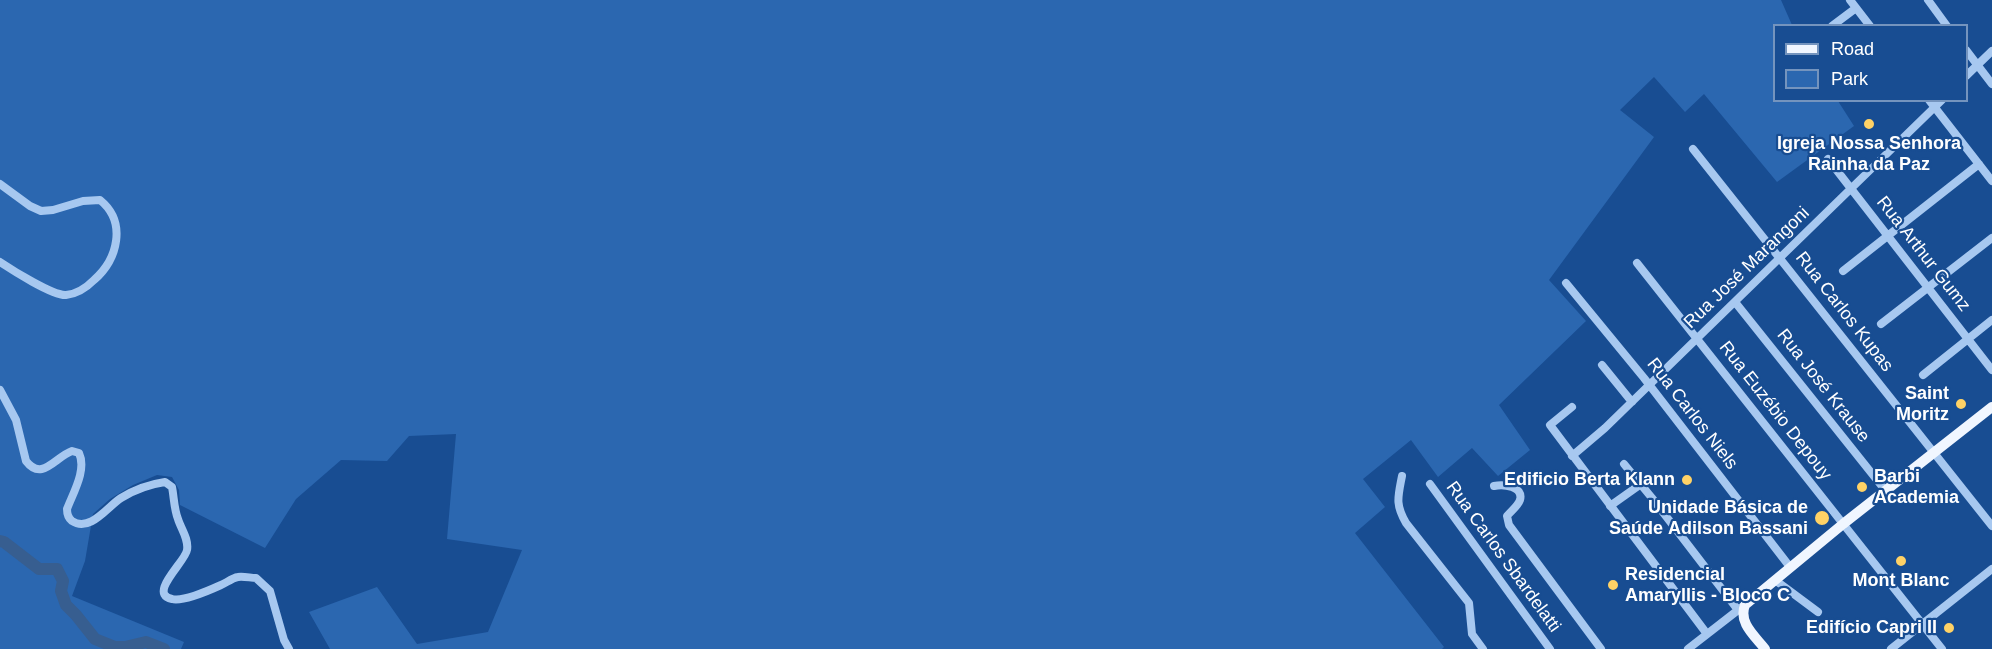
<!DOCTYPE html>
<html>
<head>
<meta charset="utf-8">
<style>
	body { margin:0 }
	#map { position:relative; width:1992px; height:649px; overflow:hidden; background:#184d92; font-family:Helvetica,sans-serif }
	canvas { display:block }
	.legend { position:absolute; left:1773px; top:24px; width:195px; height:78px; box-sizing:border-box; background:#184d92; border:2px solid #7494be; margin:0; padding:8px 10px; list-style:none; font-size:18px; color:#fff }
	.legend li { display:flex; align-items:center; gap:12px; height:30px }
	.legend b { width:30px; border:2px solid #7494be }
</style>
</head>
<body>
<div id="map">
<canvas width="1992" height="649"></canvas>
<ul class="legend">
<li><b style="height:8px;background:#f0f6ff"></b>Road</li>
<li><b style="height:16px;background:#2b67b0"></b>Park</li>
</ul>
</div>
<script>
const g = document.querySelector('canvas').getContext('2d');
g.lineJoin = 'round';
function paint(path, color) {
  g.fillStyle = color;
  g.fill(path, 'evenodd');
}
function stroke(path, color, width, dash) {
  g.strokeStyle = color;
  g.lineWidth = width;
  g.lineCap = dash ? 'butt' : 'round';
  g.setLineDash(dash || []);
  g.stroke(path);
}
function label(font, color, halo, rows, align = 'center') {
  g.font = font + ' Helvetica,sans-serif';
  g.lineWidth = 4.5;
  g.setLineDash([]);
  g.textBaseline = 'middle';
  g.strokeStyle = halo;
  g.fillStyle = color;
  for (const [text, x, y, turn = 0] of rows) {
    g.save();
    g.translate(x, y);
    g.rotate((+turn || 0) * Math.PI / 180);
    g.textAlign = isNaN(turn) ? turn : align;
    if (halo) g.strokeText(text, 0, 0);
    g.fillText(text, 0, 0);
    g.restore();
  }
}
paint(new Path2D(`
	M 0,0 L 1781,0 L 1792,25 L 1774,26 L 1774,100 L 1838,101 L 1854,126 L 1777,182 L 1704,94 L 1685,112 L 1654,77 L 1620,110 L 1654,137 L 1549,280 L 1586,321 L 1499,405 L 1530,450 L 1498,476 L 1472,448 L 1438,477 L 1411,440 L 1363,479 L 1385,507 L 1355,533 L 1444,647 L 1442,649 L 330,649 L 309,612 L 377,587 L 417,644 L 488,632 L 522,550 L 447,539 L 456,434 L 409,436 L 387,461 L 341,460 L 296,499 L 265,548 L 180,505 L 179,490 L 172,477 L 157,475 L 133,485 L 110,499 L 93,514 L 85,561 L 72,596 L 184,642 L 181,649 L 0,649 Z`), '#2b67b0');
stroke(new Path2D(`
	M 0,541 L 4,542 L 39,569 L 57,569 L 63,581 L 61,591 L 66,605 L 76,615 L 95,639 L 115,647 L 125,647 L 146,642 L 164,649`), '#375e90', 12);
stroke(new Path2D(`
	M 1850,0 L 1870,26
	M 1928,0 L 1947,26
	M 1832,26 L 1856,8
	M 1966,50 L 1992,84
	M 1966,76 L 1992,51
	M 1929,100 L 1992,181
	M 1693,149 L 1992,526
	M 1828,159 L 1992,370
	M 0,184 L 30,206 L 41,211 L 53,210 L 83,201 L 100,200 C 127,222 118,259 94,280 C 86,288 78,294 66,295 C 53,296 12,270 0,262
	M 1637,263 L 1942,649
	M 1843,271 L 1979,164
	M 1566,283 L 1644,378 L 1790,567
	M 1735,302 L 1885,490
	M 1881,324 L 1992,238
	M 1602,365 L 1632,402
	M 1923,375 L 1992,320
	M 0,390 L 16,420 L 26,461 C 42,482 55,457 72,451 L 79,453 C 87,470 73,493 67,509 C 67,514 68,518 72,521 C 90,533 108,506 121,498 C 134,490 151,484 165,482 L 172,487 C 174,497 174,509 178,519 C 181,529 189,539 187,550 C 186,561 147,594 172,599 C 183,602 210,590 221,585 C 226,583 232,578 238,577 C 243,576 251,578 256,578 L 270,591 L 284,640 L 289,649
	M 1572,407 L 1550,425 L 1707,634
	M 1572,456 L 1605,428 L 1942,100
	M 1624,464 L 1652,498 L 1738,610
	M 1402,476 C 1398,497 1395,504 1406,523 L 1469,603 L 1472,634 L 1483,649
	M 1430,484 L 1550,649
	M 1494,486 C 1503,484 1524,486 1520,500 C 1518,506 1511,511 1507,516 L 1509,525 L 1601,649
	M 1610,506 L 1641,484
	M 1775,580 L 1818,612
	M 1688,649 L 1742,607
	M 1891,649 L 1992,569`), '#a7c8f0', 8);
stroke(new Path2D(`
	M 1765,649 C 1755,636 1738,623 1745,605 L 1843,524 L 1992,407`), '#f0f6ff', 10);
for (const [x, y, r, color] of [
	[1869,124,6,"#ffd266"],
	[1961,404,6,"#ffd266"],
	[1687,480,6,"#ffd266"],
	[1862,487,6,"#ffd266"],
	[1822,518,8,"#ffd266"],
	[1901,561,6,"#ffd266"],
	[1613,585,6,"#ffd266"],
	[1949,628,6,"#ffd266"]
]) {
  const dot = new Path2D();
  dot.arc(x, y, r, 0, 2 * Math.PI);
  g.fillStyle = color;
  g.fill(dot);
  stroke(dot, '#184d92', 2);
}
label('bold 18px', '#fff', '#184d92', [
	["Igreja Nossa Senhora",1869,144,"center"],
	["Rainha da Paz",1869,165,"center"],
	["Saint",1949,394],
	["Moritz",1949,415],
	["Barbi",1874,477,"left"],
	["Academia",1874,498,"left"],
	["Edificio Berta Klann",1675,480],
	["Unidade Básica de",1808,508],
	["Saúde Adilson Bassani",1808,529],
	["Residencial",1625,575,"left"],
	["Amaryllis - Bloco C",1625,596,"left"],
	["Mont Blanc",1901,581,"center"],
	["Edifício Capri II",1937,628]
], 'right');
label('18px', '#fff', '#184d92', [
	["Rua Arthur Gumz",1923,254,52],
	["Rua José Marangoni",1747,268,-44],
	["Rua Carlos Kupas",1844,312,52],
	["Rua José Krause",1823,386,52],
	["Rua Euzébio Depouy",1775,411,52],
	["Rua Carlos Niels",1692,414,52],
	["Rua Carlos Sbardelatti",1503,557,54]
]);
</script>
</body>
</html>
